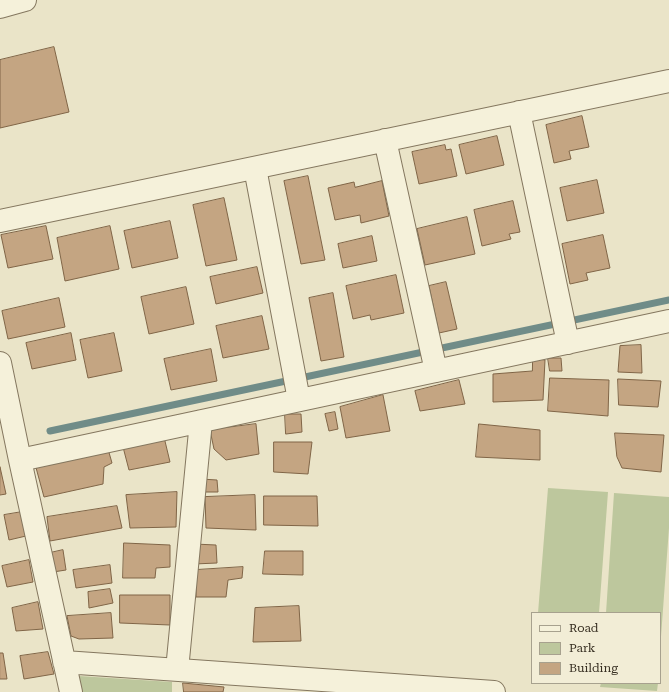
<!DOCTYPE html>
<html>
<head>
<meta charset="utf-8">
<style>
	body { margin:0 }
	#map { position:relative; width:669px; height:692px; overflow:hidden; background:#eae4c8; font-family:"Roboto Serif",serif }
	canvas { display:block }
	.legend { position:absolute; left:531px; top:612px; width:130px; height:72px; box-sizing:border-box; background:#f2edd6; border:1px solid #a7a18e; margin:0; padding:5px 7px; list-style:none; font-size:12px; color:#362e21 }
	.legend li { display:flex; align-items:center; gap:8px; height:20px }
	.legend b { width:20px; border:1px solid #a7a18e }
</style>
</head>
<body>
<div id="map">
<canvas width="669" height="692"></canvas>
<ul class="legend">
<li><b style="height:5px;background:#f5f1da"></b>Road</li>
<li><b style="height:11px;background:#bdc79d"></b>Park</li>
<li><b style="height:11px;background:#c4a582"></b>Building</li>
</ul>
</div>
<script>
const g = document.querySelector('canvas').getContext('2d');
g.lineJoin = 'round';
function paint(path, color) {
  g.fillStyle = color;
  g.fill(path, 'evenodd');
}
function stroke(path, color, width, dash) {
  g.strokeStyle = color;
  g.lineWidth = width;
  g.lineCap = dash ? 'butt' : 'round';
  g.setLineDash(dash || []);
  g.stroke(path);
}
paint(new Path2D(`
	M 548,488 L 608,492 L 599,613 L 538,613 Z
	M 614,493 L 669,497 L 669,528 L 660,650 L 660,613 L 606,613 Z
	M 79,676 L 172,682 L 172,692 L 76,692 L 74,686 Z
	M 601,683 L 658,683 L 657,691 L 600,687 Z`), '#bdc79d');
stroke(new Path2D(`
	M 50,431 L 669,300`), '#708c88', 7);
const building = new Path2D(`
	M 54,47 L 69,112 L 0,128 L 0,60 Z
	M 582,116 L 589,147 L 569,151 L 571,159 L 554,163 L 546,125 Z
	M 497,136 L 504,165 L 466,174 L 459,145 Z
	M 445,145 L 446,150 L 451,149 L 457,176 L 419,184 L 412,152 Z
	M 308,176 L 325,260 L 301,264 L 284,181 Z
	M 597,180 L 604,213 L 567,221 L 560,188 Z
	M 382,181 L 389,216 L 361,223 L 360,215 L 335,220 L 328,188 L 354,182 L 355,187 Z
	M 224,198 L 237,260 L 206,266 L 193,205 Z
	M 513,201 L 520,232 L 509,234 L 511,239 L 482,246 L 474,210 Z
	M 467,217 L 475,254 L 425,265 L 417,229 Z
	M 170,221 L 178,258 L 132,268 L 124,231 Z
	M 46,226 L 53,259 L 8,268 L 1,235 Z
	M 110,226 L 119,269 L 65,281 L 57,238 Z
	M 603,235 L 610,268 L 586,273 L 588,280 L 570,284 L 562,244 Z
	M 372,236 L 377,261 L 343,268 L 338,244 Z
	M 257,267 L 263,293 L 216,304 L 210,277 Z
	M 396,275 L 404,313 L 371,320 L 370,315 L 353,319 L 346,286 Z
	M 446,282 L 457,329 L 439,333 L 429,286 Z
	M 186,287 L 194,324 L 149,334 L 141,297 Z
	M 333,293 L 344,357 L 321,361 L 309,298 Z
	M 59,298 L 65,327 L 8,339 L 2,311 Z
	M 262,316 L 269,349 L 223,358 L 216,326 Z
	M 71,333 L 76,360 L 32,369 L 26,343 Z
	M 114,333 L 122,371 L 88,378 L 80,340 Z
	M 641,345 L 642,373 L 618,372 L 620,346 Z
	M 211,349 L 217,381 L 171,390 L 164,359 Z
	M 533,358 L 545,360 L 543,400 L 493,402 L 493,374 L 532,371 Z
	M 548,358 L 561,358 L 562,371 L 550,371 Z
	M 550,378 L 609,380 L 608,416 L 548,411 Z
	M 618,379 L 661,381 L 658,407 L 619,405 Z
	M 459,380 L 465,404 L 420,411 L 415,391 Z
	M 383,395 L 390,431 L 346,438 L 340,407 Z
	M 335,412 L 338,429 L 329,431 L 325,414 Z
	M 285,414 L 301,414 L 302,432 L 286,434 Z
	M 256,424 L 259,454 L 226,460 L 214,449 L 210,430 Z
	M 479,424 L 540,430 L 540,460 L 476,457 Z
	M 615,433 L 664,435 L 661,472 L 622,468 L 617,457 Z
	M 164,437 L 170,462 L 129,470 L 123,447 Z
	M 274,442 L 312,442 L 308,474 L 274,472 Z
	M 108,449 L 112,463 L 104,467 L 103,484 L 44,497 L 35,464 Z
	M 0,467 L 6,494 L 0,495 Z
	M 201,479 L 217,480 L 218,492 L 201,492 Z
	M 177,492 L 176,527 L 130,528 L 126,495 Z
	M 255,495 L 256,530 L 206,528 L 205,497 Z
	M 264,496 L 317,496 L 318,526 L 264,525 Z
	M 117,506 L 122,528 L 50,541 L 47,517 Z
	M 22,512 L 26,536 L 9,540 L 4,515 Z
	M 124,543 L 170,545 L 170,567 L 156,568 L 155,578 L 123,578 Z
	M 194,544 L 216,545 L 217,563 L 194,564 Z
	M 63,550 L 66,570 L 53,572 L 50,553 Z
	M 265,551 L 303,551 L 303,575 L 263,574 Z
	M 29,560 L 33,582 L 7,587 L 2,566 Z
	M 110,565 L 112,583 L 76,588 L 73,570 Z
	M 243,567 L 242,578 L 228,580 L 226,597 L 196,597 L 196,570 Z
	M 110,589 L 113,603 L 89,608 L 88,592 Z
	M 120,595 L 170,595 L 170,625 L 120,623 Z
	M 38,602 L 43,629 L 16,631 L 12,608 Z
	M 299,606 L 301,641 L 253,642 L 255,608 Z
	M 111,613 L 113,638 L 79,639 L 71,636 L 67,616 Z
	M 48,652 L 54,674 L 24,679 L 20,656 Z
	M 0,653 L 3,653 L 7,679 L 0,679 Z
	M 183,683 L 224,687 L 223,692 L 184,692 Z`);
paint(building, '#c4a582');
stroke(building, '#806547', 1);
const minor = new Path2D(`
	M 0,7 L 25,0
	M 519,112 L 568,343
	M 385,140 L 436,371
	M 255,168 L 299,400
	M 0,221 L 669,81
	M 0,363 L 20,460 L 71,692
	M 20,460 L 669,321
	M 64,662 L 494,692
	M 177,670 L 201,421`);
stroke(minor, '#84775f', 24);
stroke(minor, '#f5f1da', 22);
</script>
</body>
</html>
